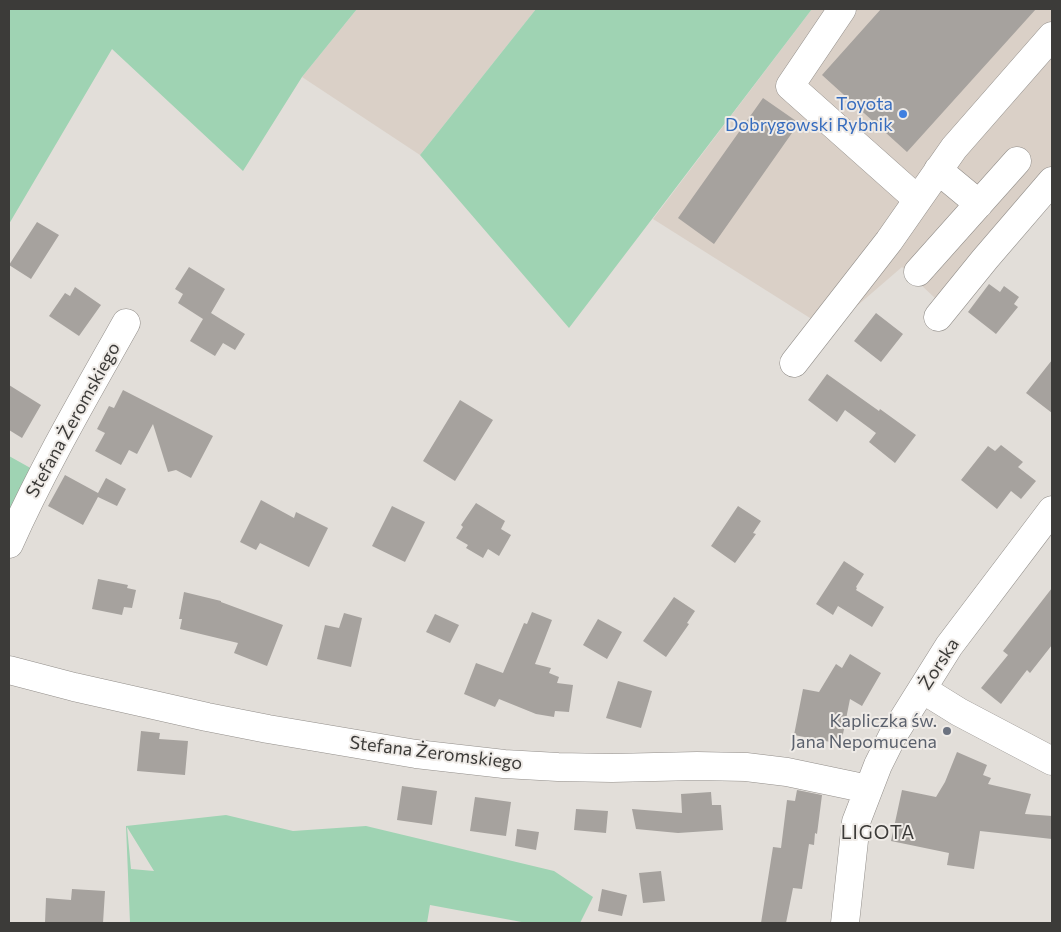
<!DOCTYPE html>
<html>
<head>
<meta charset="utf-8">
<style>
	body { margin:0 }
	#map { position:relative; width:1061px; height:932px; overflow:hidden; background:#e2ded9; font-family:Commissioner,sans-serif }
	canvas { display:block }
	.frame { position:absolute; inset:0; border:10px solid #3c3b39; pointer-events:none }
</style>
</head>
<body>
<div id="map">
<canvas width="1061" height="932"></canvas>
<div class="frame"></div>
</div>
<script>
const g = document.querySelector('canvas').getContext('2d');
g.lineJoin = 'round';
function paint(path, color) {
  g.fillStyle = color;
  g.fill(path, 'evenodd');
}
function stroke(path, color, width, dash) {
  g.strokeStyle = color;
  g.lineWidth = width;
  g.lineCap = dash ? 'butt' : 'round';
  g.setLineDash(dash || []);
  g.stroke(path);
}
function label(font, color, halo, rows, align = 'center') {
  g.font = font + ' Commissioner,sans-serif';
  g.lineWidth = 4;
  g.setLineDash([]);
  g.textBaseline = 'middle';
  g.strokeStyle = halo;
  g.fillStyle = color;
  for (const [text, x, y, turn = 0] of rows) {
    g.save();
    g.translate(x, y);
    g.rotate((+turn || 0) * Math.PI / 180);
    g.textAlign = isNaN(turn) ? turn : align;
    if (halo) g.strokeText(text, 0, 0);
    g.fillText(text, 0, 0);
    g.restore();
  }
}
paint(new Path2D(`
	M 357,9 L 536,9 L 420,155 L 302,77 Z
	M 812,9 L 1052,9 L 1052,181 L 936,299 L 902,267 L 829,330 L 653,219 Z`), '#dad0c7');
paint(new Path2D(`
	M 9,9 L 357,9 L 302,77 L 243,171 L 112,49 L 9,224 Z
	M 536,9 L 812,9 L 569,328 L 420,155 Z
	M 9,456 L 34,470 L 9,530 Z
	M 226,815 L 293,831 L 366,826 L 554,871 L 593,897 L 580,923 L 527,923 L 430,905 L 427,923 L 130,923 L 126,826 ZM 127,827 L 154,871 L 131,869 Z`), '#9fd3b3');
paint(new Path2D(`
	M 881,9 L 1036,9 L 907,152 L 822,75 Z
	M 763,98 L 799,123 L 714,244 L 678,218 Z
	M 37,222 L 59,235 L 31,279 L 9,265 Z
	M 189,267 L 225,289 L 211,313 L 245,334 L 235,350 L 223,343 L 215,356 L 190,341 L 203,319 L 178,303 L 183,294 L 175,289 Z
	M 989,284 L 1000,292 L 1004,286 L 1019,297 L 1014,304 L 1018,307 L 996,334 L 968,312 Z
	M 75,287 L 101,305 L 79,336 L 49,316 L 65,293 L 70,296 Z
	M 876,313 L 903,334 L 881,362 L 854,341 Z
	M 1052,360 L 1052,413 L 1026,393 Z
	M 827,374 L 879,411 L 880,409 L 916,435 L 895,463 L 869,442 L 876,433 L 845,410 L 837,422 L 808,400 Z
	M 9,385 L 41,405 L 22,438 L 9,430 Z
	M 123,390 L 213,436 L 191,478 L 176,470 L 168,472 L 153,424 L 137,454 L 129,450 L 121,465 L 95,451 L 105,433 L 97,429 L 109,406 L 114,408 Z
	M 460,400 L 493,420 L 455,481 L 423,461 Z
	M 1001,445 L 1023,462 L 1018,467 L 1036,481 L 1021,499 L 1011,491 L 997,509 L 961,480 L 988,446 L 995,451 Z
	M 65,475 L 98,493 L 106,478 L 126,489 L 117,506 L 98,497 L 83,525 L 48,506 Z
	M 261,500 L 294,518 L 296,512 L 328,528 L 309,567 L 260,543 L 256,550 L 240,542 Z
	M 476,503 L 505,521 L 501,529 L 511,535 L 499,556 L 488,549 L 483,558 L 466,548 L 468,545 L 456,538 L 463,527 L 461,525 Z
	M 392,506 L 425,522 L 405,562 L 372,546 Z
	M 738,506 L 761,521 L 753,533 L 756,534 L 735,563 L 711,546 Z
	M 844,561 L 864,574 L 856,587 L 857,588 L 856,590 L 884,607 L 872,627 L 838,606 L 833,615 L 816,604 Z
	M 98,579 L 128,585 L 127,588 L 136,590 L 132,608 L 124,607 L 122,615 L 92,609 Z
	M 1052,588 L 1052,645 L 1030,673 L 1027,670 L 1001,704 L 981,688 L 1008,655 L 1003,651 Z
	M 184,592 L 221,601 L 221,602 L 283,625 L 267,666 L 234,653 L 238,643 L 180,629 L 182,619 L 179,619 Z
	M 674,597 L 695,611 L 687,623 L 689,624 L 666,657 L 643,641 Z
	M 532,612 L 552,620 L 535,664 L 551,668 L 549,673 L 559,677 L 557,683 L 573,685 L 569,712 L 555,711 L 554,717 L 536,714 L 499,699 L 495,707 L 464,694 L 476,663 L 503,673 L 524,623 L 527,624 Z
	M 344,613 L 362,618 L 351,667 L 317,659 L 325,625 L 339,628 Z
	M 435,614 L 459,625 L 450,643 L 426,632 Z
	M 598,619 L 622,632 L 607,659 L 583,645 Z
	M 850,654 L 881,673 L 862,706 L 850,699 L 841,744 L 794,735 L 803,689 L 819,692 L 836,664 L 842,668 Z
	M 618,681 L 652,691 L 641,728 L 606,718 Z
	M 141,731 L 160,733 L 159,739 L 188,741 L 185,775 L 137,771 Z
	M 957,752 L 987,765 L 983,775 L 991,778 L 988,784 L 1031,794 L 1025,814 L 1052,816 L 1052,839 L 980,831 L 974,869 L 947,865 L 949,853 L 891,841 L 902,790 L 936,797 L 945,782 Z
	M 402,786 L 437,791 L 432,825 L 397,820 Z
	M 797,790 L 822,795 L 817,834 L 815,833 L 814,845 L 809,844 L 802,889 L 793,888 L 786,923 L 761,923 L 773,847 L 781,848 L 787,800 L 795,801 Z
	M 711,792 L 712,805 L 721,805 L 723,830 L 678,833 L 636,829 L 632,809 L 682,813 L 681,794 Z
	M 475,797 L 511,802 L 506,836 L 470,831 Z
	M 576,809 L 608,811 L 606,833 L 574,830 Z
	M 517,829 L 539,832 L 536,850 L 515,846 Z
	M 661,871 L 665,901 L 643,903 L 639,873 Z
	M 72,889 L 105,891 L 103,923 L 45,923 L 46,898 L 71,900 Z
	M 602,889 L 627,895 L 622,916 L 598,911 Z`), '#a6a29e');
const minor = new Path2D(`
	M 842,9 L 790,86 L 917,199
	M 938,170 L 979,204
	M 918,272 L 1017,161
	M 938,317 L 985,259 L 1052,181
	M 794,363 L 889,241 L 954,148 L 1052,36
	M 9,544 C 43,468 85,396 126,323
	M 9,670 L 74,687 L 207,717 L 268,729 L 416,754 L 504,764 L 558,767 L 612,768 L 697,766 L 746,767 L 787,772 L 868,789
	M 922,689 L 959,712 L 1052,761
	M 845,923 L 856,822 L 878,765 L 892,737 L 949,646 L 1052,510`);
stroke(minor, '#928e8a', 29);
stroke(minor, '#fff', 28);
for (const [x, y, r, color] of [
	[903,114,5,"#3f7fe0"],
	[947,731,5,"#6b7280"]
]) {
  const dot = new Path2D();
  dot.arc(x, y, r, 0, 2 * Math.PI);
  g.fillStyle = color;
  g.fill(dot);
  stroke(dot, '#efebe7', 2);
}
label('18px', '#366cbe', '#efebe7', [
	["Toyota",893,104],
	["Dobrygowski Rybnik",893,125]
], 'right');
label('18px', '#3c3b39', '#efebe7', [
	["Stefana Żeromskiego",73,420,-61],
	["Żorska",939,664,-57],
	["Stefana Żeromskiego",436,753,7]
]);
label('18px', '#5b616d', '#efebe7', [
	["Kapliczka św.",937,721],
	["Jana Nepomucena",937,742]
], 'right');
g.letterSpacing = '1px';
label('19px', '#3c3b39', '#efebe7', [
	["LIGOTA",878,833]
]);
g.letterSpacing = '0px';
</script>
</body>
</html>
